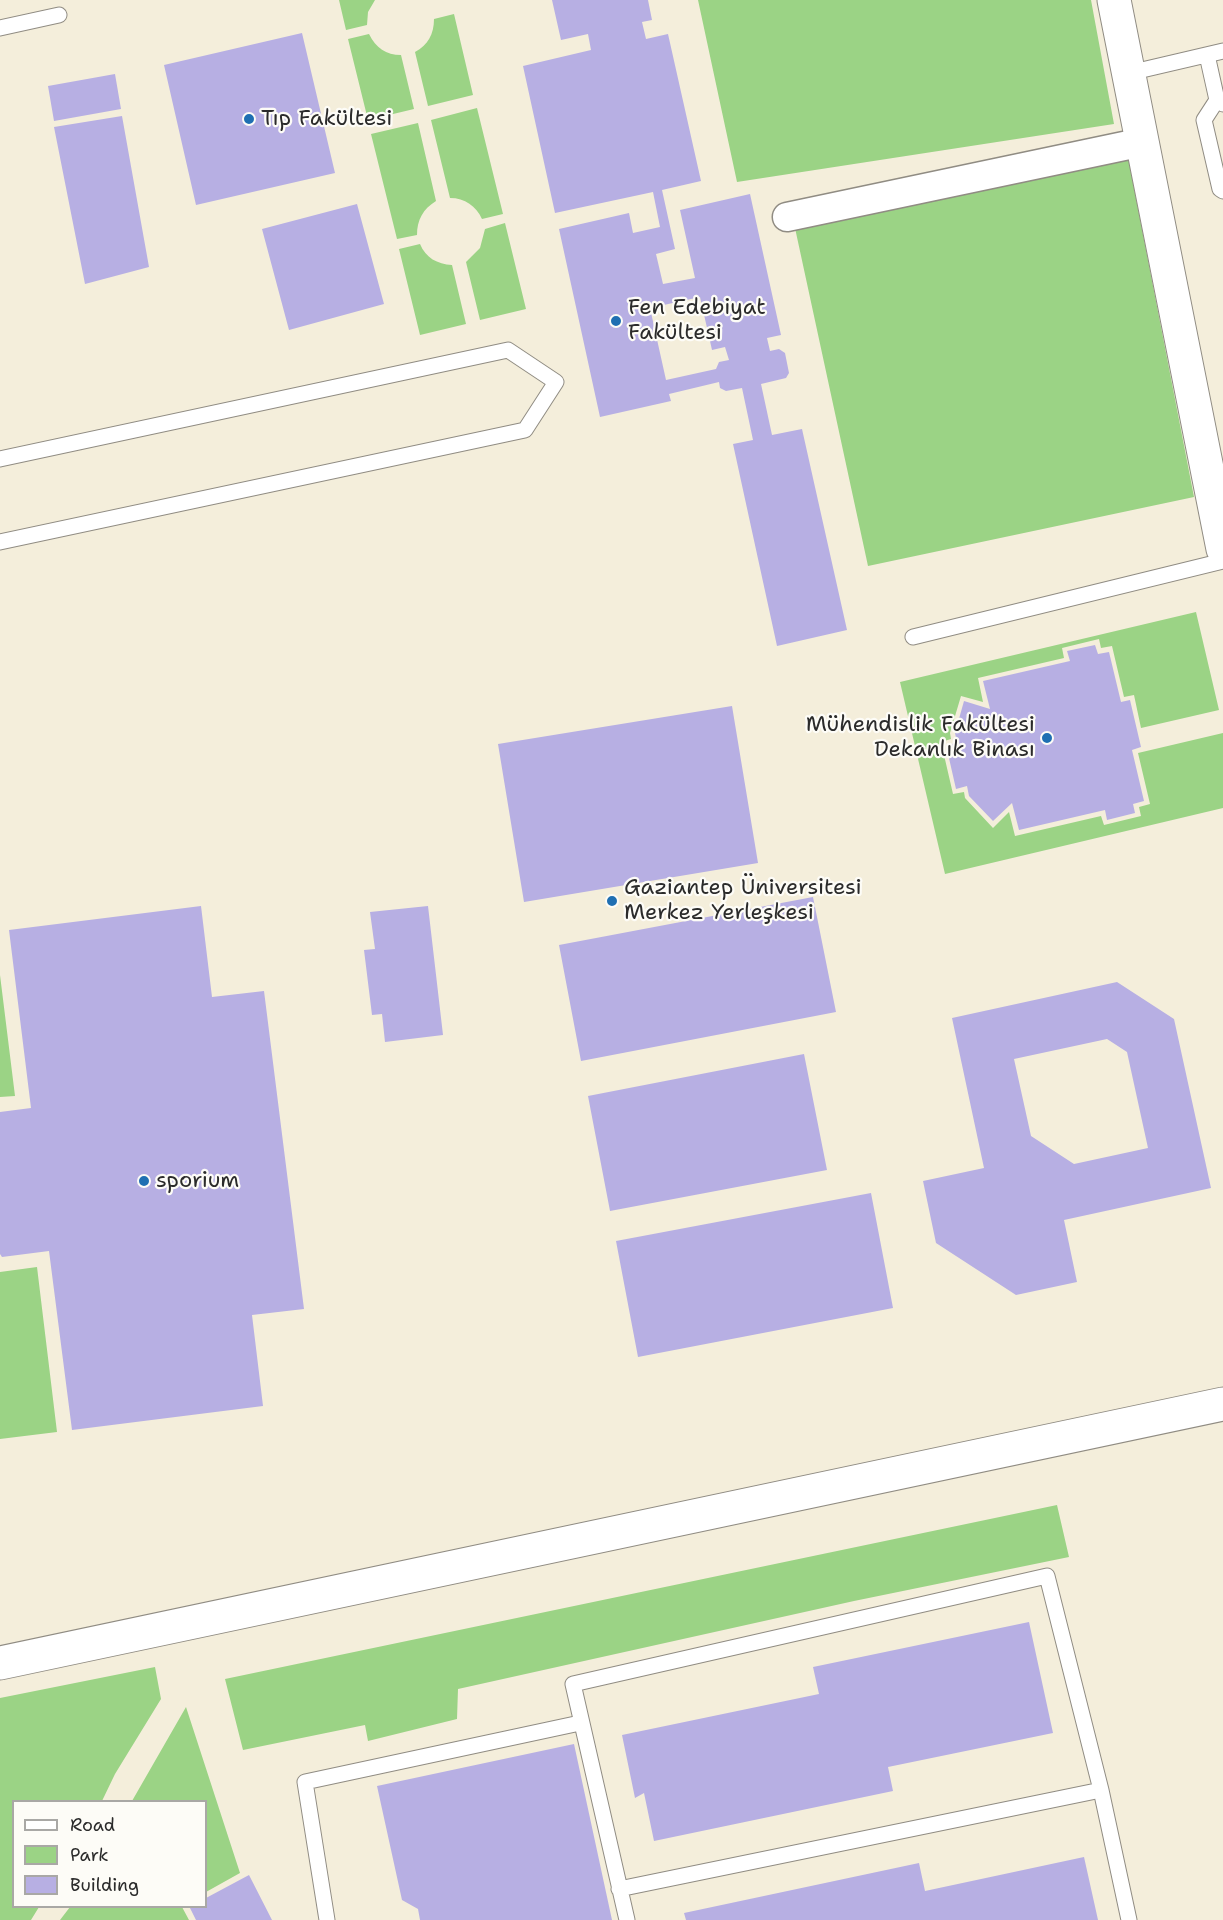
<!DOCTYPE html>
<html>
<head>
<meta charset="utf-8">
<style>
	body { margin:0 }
	#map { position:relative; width:1223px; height:1920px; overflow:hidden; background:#f4eedb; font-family:"Shantell Sans",sans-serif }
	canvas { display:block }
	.legend { position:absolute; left:12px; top:1800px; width:195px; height:108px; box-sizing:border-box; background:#fdfcf7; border:2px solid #a9a8a5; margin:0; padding:8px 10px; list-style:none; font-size:18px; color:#2b2b2b }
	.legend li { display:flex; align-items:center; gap:12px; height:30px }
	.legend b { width:30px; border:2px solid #a9a8a5 }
</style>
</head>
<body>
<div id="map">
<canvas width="1223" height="1920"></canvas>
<ul class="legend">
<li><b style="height:8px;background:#fff"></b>Road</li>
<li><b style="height:16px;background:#9bd385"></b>Park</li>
<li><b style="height:16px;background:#b7afe3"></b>Building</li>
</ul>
</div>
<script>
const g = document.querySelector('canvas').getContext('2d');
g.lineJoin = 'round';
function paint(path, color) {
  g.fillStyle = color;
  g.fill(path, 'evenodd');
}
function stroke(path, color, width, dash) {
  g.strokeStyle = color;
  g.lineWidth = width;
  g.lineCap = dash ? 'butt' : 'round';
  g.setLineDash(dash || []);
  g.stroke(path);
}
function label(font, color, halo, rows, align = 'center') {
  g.font = font + ' "Shantell Sans",sans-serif';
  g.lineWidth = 4.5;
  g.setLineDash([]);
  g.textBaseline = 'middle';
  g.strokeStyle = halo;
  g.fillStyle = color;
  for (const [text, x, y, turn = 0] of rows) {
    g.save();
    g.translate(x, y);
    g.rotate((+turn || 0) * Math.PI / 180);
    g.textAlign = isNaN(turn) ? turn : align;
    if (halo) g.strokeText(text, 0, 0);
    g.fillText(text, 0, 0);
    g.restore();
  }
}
paint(new Path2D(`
	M 339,0 L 375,0 L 368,12 L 367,25 L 346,30 Z
	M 698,0 L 1091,0 L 1114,124 L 737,182 Z
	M 454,14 L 473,95 L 428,106 L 415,52 C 428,45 434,34 434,19 Z
	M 369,34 C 376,48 386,55 401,55 L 414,109 L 368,120 L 348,39 Z
	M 477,108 L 503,214 L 482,219 C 476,206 465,198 450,198 L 431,120 Z
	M 418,123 L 436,201 C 423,209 417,220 417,235 L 397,239 L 371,134 Z
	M 1128,157 L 1194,497 L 868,566 L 795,228 Z
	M 505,223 L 526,309 L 480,320 L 466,262 L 480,248 L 485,229 Z
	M 420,244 C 426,258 437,264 452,265 L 466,324 L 420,335 L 399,249 Z
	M 1196,612 L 1219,710 L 1141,728 L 1134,695 L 1124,697 L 1112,646 L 1101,648 L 1099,639 L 1062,648 L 1064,658 L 978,678 L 983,702 L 961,696 L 950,733 L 951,739 L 941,742 L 953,794 L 964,792 L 965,798 L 993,828 L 1009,812 L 1015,836 L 1101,816 L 1104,825 L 1141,816 L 1139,807 L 1150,804 L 1138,753 L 1223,733 L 1223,808 L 945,874 L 900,682 Z
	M 0,975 L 15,1096 L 0,1097 Z
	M 37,1267 L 57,1432 L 0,1439 L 0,1272 Z
	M 1057,1505 L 1069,1557 L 854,1601 L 458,1689 L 457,1719 L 368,1741 L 365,1725 L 243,1750 L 225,1679 Z
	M 155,1667 L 161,1699 L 115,1774 L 102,1801 L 14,1802 L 14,1906 L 39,1907 L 31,1920 L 0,1920 L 0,1698 Z
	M 186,1707 L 240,1873 L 206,1892 L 206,1802 L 132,1801 Z
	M 70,1907 L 182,1907 L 189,1920 L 60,1920 Z`), '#9bd385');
paint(new Path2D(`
	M 552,0 L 648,0 L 652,20 L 642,22 L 646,39 L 668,34 L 701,181 L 662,190 L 675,249 L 656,254 L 663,284 L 695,278 L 680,210 L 750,194 L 781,335 L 767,338 L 770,351 L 779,349 L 785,353 L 789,373 L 786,378 L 761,384 L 772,435 L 802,429 L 847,630 L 777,646 L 733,444 L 753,440 L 742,388 L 726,391 L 720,388 L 719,382 L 669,394 L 671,401 L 600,417 L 559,229 L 629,213 L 633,233 L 660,227 L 653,192 L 555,213 L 523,66 L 591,50 L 588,34 L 561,40 ZM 700,297 L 712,350 L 725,347 L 729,360 L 719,362 L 716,369 L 666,380 L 650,308 Z
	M 302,33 L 335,173 L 196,205 L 164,65 Z
	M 115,74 L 121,109 L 54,121 L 48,86 Z
	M 122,116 L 149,267 L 85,284 L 54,127 Z
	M 357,204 L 384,304 L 289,330 L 262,229 Z
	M 1095,645 L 1098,654 L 1109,652 L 1121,702 L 1130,700 L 1141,747 L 1132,750 L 1144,801 L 1133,804 L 1135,813 L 1107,820 L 1105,810 L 1019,830 L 1012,803 L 993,821 L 969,796 L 967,786 L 956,789 L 946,745 L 957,743 L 955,733 L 964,701 L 990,709 L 983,681 L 1070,661 L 1067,651 Z
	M 732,706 L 758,863 L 524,902 L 498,744 Z
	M 813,897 L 836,1012 L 581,1061 L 559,945 Z
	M 201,906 L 212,997 L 264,991 L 304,1309 L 252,1315 L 263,1406 L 72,1430 L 49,1251 L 2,1257 L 0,1254 L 0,1112 L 31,1108 L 9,930 Z
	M 428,906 L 443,1035 L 385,1042 L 382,1014 L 372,1015 L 364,950 L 375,949 L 370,912 Z
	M 1117,982 L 1174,1019 L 1211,1188 L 1064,1220 L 1077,1282 L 1016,1295 L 936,1243 L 923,1181 L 984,1168 L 952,1018 ZM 1107,1039 L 1127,1052 L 1148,1148 L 1074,1164 L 1031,1136 L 1014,1059 Z
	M 804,1054 L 827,1170 L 610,1211 L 588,1096 Z
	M 871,1193 L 893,1308 L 638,1357 L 616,1241 Z
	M 1029,1622 L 1053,1733 L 888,1767 L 893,1791 L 654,1841 L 644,1793 L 635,1798 L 622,1735 L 819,1694 L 813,1667 Z
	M 574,1744 L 612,1920 L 420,1920 L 418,1909 L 402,1900 L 377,1786 Z
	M 1084,1857 L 1098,1920 L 686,1920 L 684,1913 L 919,1863 L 925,1891 Z
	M 249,1875 L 272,1920 L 196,1920 L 189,1906 L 206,1906 L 206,1898 Z`), '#b7afe3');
const lane = new Path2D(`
	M 0,28 L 59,15
	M 1207,55 L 1217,100 L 1223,104
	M 1129,73 L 1223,51
	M 1217,100 L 1204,120 L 1220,189 L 1223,191
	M 0,459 L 508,350 L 556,382 L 525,430 L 0,542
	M 913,637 L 1223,561
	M 619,1889 L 1101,1790
	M 327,1920 L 305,1782 L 580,1723
	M 627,1920 L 573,1684 L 1047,1576 L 1101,1790 L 1129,1920`);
const street = new Path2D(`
	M 787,217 L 1143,142`);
const secondary = new Path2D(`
	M 1114,0 L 1223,549
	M 0,1663 L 1223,1404`);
stroke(lane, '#908c83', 17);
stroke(street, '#908c83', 31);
stroke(secondary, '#908c83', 35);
stroke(lane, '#fff', 15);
stroke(street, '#fff', 28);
stroke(secondary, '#fff', 33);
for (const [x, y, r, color] of [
	[249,119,6,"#1f6fb2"],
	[616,321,6,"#1f6fb2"],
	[1047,738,6,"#1f6fb2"],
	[612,901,6,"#1f6fb2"],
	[144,1181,6,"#1f6fb2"]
]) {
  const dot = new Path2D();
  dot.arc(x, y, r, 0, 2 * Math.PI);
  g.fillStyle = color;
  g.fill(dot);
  stroke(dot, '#fdfcf7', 2);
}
label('22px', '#2b2b2b', '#fdfcf7', [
	["Tıp Fakültesi",261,119],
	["Fen Edebiyat",628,308],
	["Fakültesi",628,333],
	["Mühendislik Fakültesi",1035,725,"right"],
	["Dekanlık Binası",1035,750,"right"],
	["Gaziantep Üniversitesi",624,888],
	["Merkez Yerleşkesi",624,913],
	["sporium",156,1181]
], 'left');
</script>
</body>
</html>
